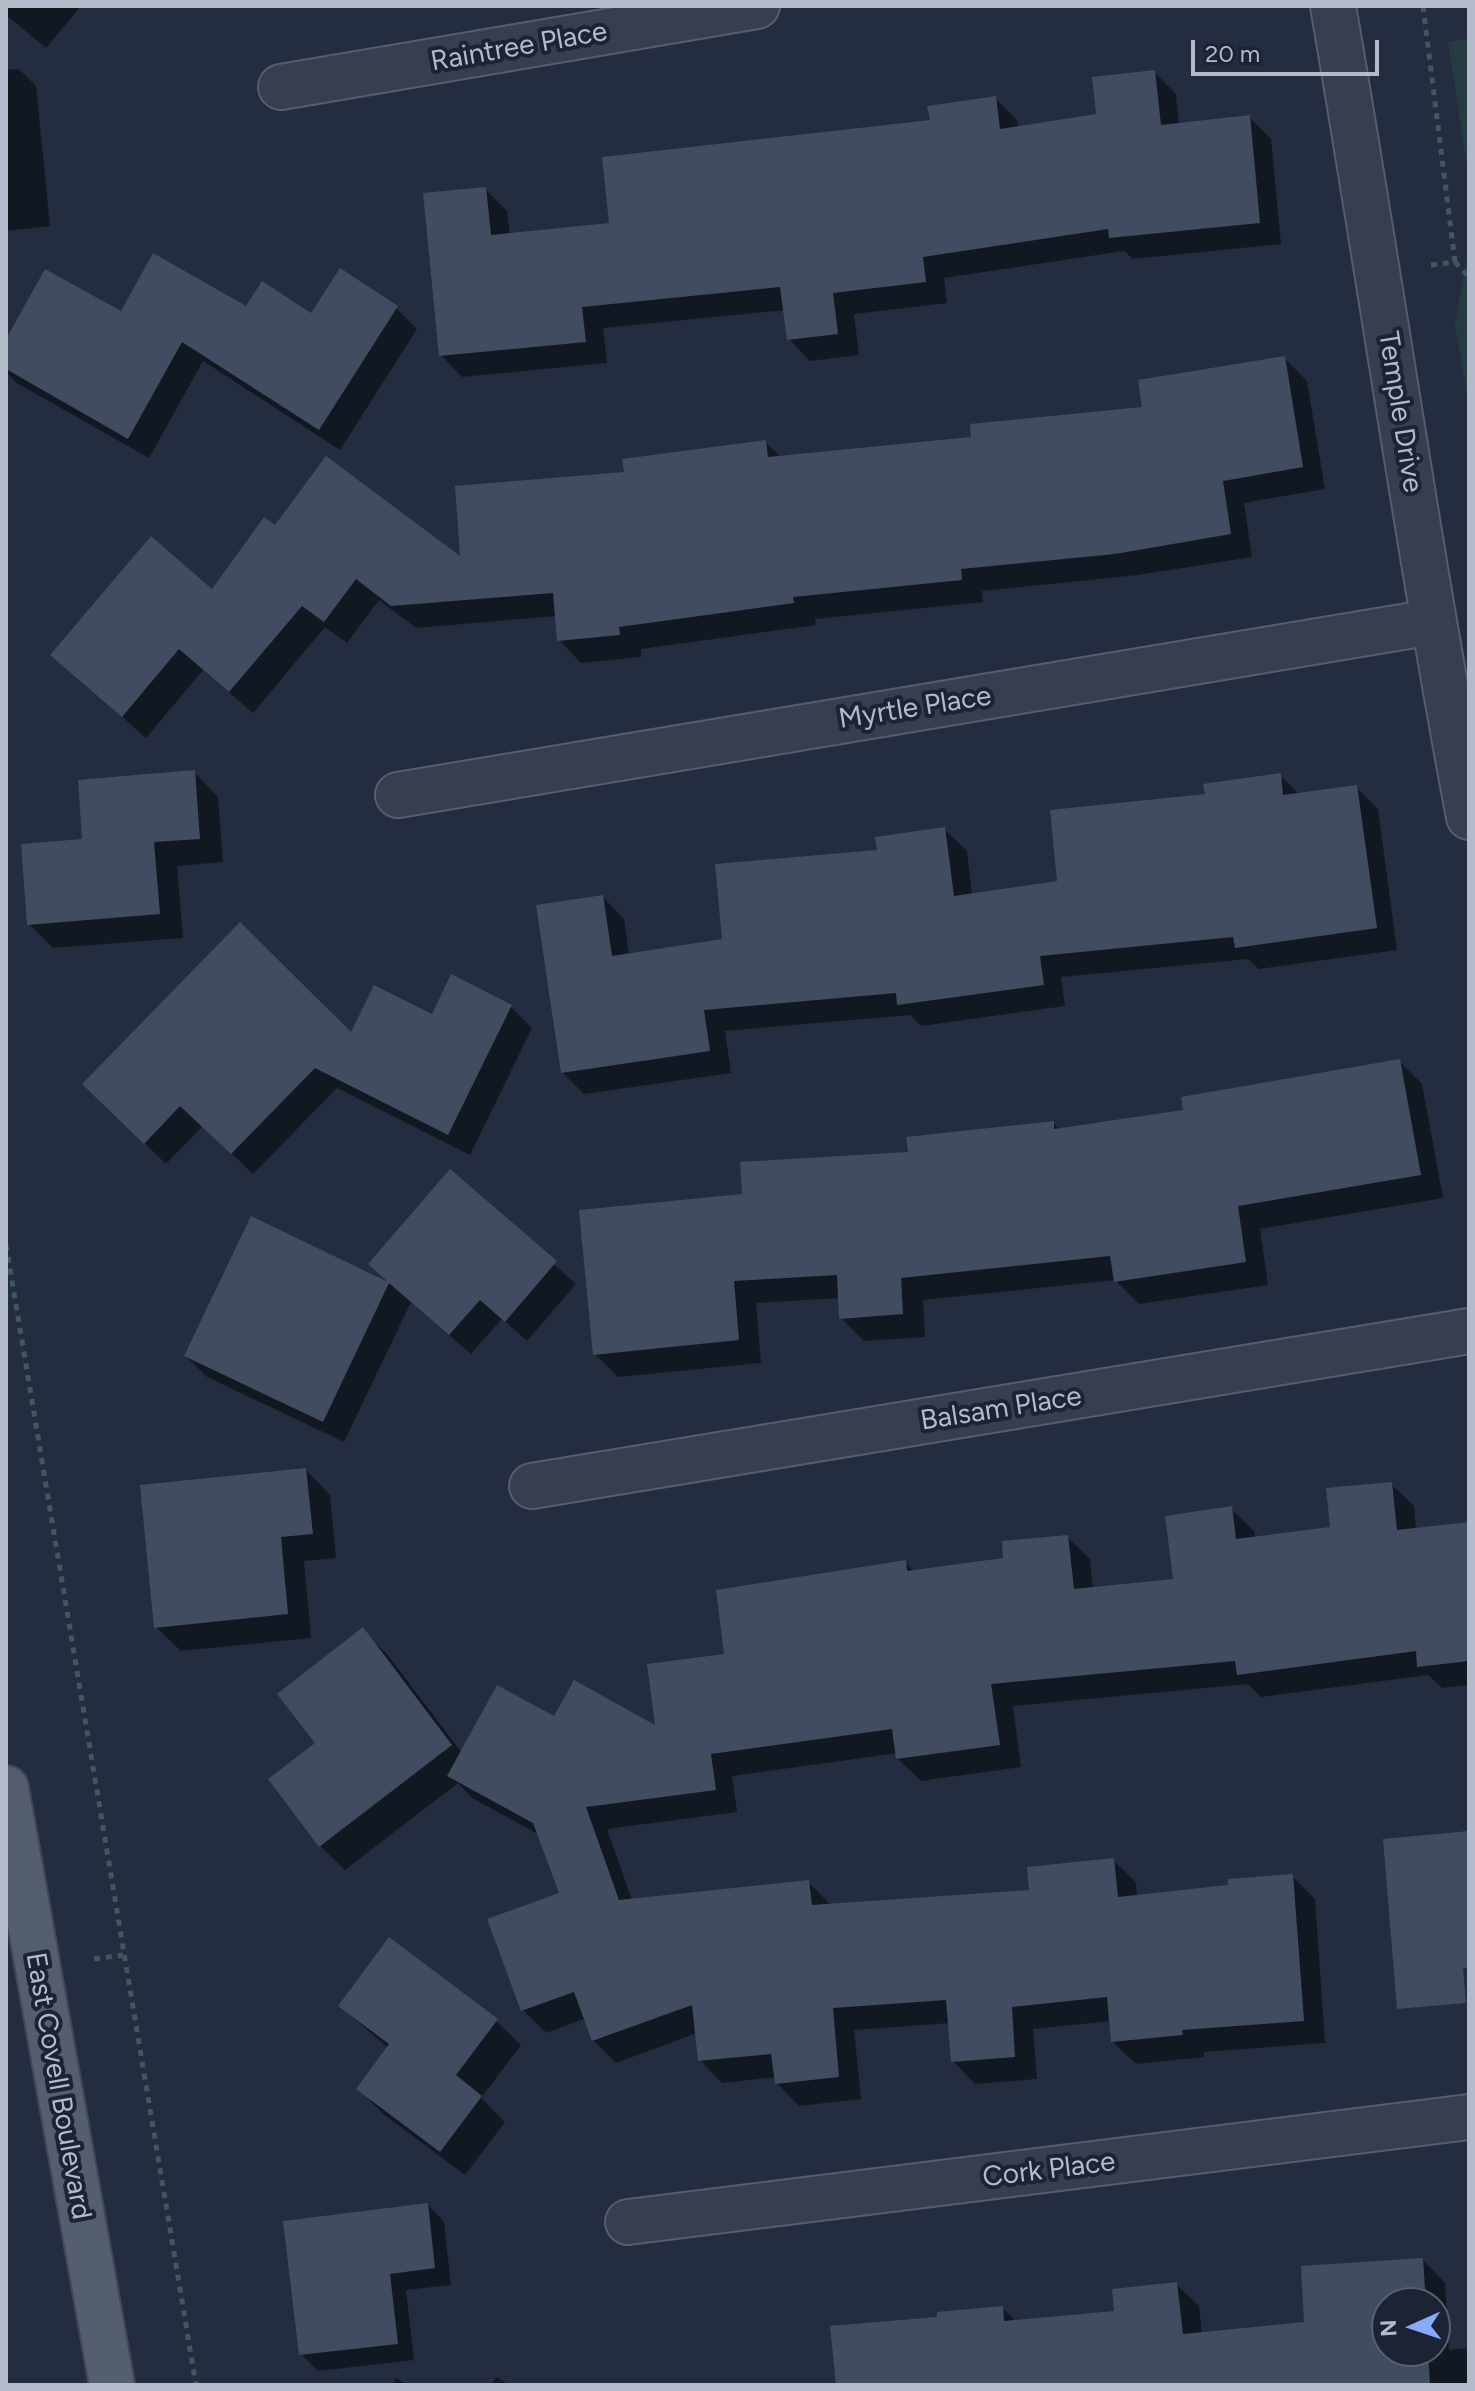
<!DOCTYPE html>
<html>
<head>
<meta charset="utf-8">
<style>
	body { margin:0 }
	#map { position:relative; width:1475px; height:2391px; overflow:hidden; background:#232d3f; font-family:Figtree,sans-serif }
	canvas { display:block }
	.frame { position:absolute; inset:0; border:8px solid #b3baca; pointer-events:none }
	.north { position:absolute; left:1371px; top:2287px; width:80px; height:80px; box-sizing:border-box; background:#1c2434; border:2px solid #586070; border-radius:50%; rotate:267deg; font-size:22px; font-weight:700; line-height:32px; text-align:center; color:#b3baca }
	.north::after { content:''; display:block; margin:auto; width:28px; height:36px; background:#86aafc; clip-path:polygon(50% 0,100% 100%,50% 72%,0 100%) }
	.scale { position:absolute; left:1191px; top:40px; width:188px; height:36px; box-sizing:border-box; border:4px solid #b3baca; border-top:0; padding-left:10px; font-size:24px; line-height:28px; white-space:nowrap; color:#b3baca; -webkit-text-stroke:6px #1c2434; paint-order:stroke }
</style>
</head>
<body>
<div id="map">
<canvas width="1475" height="2391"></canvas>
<div class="frame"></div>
<div class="north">N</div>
<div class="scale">20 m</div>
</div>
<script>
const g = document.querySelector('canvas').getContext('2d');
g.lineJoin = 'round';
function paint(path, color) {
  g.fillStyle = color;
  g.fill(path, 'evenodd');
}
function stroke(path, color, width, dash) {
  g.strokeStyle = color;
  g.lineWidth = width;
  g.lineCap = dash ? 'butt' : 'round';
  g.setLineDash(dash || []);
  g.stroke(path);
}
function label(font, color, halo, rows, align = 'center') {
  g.font = font + ' Figtree,sans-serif';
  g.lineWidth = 8;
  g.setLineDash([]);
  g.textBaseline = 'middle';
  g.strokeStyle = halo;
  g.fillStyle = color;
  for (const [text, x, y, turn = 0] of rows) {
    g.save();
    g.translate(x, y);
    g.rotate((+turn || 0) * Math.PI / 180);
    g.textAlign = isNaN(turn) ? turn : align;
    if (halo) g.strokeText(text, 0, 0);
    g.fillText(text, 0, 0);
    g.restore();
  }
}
paint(new Path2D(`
	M 1469,38 L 1469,179 L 1448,42 Z
	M 1469,246 L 1469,405 L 1455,324 Z`), '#253b40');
paint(new Path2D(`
	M 6,6 L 81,6 L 46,48 L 6,15 Z
	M 19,69 L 36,86 L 50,226 L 6,231 L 6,70 Z
	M 1154,72 L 1176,94 L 1179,125 L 1249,117 L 1271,139 L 1281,244 L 1133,259 L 1124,251 L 944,278 L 947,303 L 854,314 L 859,355 L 810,361 L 789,339 L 785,310 L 603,328 L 607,363 L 462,377 L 441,355 L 485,189 L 507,211 L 510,235 L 611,225 L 932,122 L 995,98 L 1017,120 L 1018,128 L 1099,116 Z
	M 396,308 L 417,329 L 340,450 L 203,361 L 149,458 L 17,383 L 6,372 L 6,343 L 122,314 L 246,309 L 312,316 Z
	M 1284,358 L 1307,381 L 1325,489 L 1244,503 L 1252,557 L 1138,575 L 982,591 L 983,602 L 815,619 L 816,625 L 641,649 L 641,657 L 581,663 L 559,640 L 557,616 L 416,628 L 379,600 L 347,643 L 325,627 L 253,713 L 203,670 L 146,738 L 53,655 L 213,592 L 275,528 L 463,560 L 626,474 L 765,442 L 781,457 L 974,439 L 1144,409 Z
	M 194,772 L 218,797 L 223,862 L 177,866 L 183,938 L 53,948 L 29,924 L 84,841 Z
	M 1280,775 L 1300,795 L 1356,787 L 1378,809 L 1397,950 L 1259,969 L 1248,959 L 1061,977 L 1065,1006 L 921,1026 L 910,1015 L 725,1031 L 731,1073 L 584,1094 L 562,1072 L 603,897 L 624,919 L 629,955 L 725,941 L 879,852 L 945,830 L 967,851 L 972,895 L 1059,883 L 1207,795 Z
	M 452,977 L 511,1007 L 532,1028 L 470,1155 L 337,1088 L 253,1174 L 203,1126 L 166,1164 L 85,1084 L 351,1035 L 432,1016 Z
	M 1399,1061 L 1422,1084 L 1443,1198 L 1260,1229 L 1268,1285 L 1139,1304 L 1115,1280 L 923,1300 L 925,1337 L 864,1341 L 841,1318 L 840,1298 L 756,1303 L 761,1363 L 618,1377 L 595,1354 L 744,1196 L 1053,1123 L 1060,1130 L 1185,1112 Z
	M 450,1172 L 576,1284 L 527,1341 L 502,1319 L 471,1354 L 411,1302 L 344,1442 L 207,1377 L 186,1356 L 251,1219 L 391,1285 Z
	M 306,1470 L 330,1495 L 336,1558 L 304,1561 L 311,1638 L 181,1651 L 156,1627 Z
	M 1391,1484 L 1414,1506 L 1416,1530 L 1469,1524 L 1469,1685 L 1442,1688 L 1428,1675 L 1261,1697 L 1248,1684 L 1013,1706 L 1021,1767 L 921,1781 L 898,1759 L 898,1753 L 732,1776 L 737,1812 L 607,1829 L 632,1900 L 808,1882 L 832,1906 L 1032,1892 L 1113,1860 L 1136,1882 L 1137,1897 L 1293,1877 L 1315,1899 L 1325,2043 L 1204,2052 L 1204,2057 L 1136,2064 L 1113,2042 L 1111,2021 L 1033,2029 L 1037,2079 L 975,2084 L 953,2061 L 950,2023 L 854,2030 L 861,2099 L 799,2106 L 777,2083 L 776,2077 L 722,2083 L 700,2060 L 697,2033 L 616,2063 L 593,2040 L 586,2018 L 546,2033 L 523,2010 L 561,1894 L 540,1835 L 472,1798 L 458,1783 L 345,1870 L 320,1846 L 317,1744 L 362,1630 L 387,1654 L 462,1753 L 554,1719 L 657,1728 L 727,1656 L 905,1562 L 914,1572 L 1006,1559 L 1067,1537 L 1090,1559 L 1093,1589 L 1176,1581 L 1231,1509 L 1254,1531 L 1255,1538 L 1332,1528 Z
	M 340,2006 L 496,2021 L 521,2045 L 481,2098 L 505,2122 L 465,2175 L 382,2113 L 358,2088 L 388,2048 Z
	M 428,2205 L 444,2222 L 451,2285 L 406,2290 L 414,2360 L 318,2371 L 301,2354 Z
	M 1423,2260 L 1445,2283 L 1449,2350 L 1469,2348 L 1469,2385 L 838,2385 L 939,2319 L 1002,2308 L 1017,2322 L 1116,2313 L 1176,2284 L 1199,2306 L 1202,2334 L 1306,2323 ZM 1387,2303 L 1435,2303 L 1435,2351 L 1387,2351 Z
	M 496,2377 L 510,2385 L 491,2385 Z
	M 396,2378 L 408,2385 L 392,2385 Z`), '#0007');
paint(new Path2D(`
	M 1155,70 L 1161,125 L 1250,115 L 1260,223 L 1109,238 L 1108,229 L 923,257 L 926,282 L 833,293 L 838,334 L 787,340 L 780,287 L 582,307 L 586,342 L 439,356 L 423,193 L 486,187 L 491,235 L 609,223 L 602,157 L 930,120 L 927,106 L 996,96 L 1000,129 L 1096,114 L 1092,77 Z
	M 153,253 L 246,306 L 262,281 L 311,313 L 340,268 L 398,306 L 319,430 L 182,342 L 128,439 L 6,369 L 6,339 L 45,269 L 121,311 Z
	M 1285,356 L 1303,467 L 1223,481 L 1231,534 L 1115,554 L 961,569 L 962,580 L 793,597 L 794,603 L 619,627 L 620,635 L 557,641 L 553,593 L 391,606 L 356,579 L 324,622 L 302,606 L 229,692 L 179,649 L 122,717 L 50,655 L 151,536 L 212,589 L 264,517 L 275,525 L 326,456 L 460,556 L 455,486 L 624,472 L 622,459 L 766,440 L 768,457 L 971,437 L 970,424 L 1142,407 L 1138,380 Z
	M 195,770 L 200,839 L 154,842 L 160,914 L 27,925 L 21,844 L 82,839 L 78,780 Z
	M 1281,773 L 1283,795 L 1357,785 L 1377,928 L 1235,948 L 1233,937 L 1040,956 L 1044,985 L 897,1005 L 896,993 L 704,1010 L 710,1051 L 561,1073 L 536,905 L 603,895 L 612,956 L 722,939 L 715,864 L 877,850 L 875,837 L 945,827 L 954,896 L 1057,881 L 1050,810 L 1205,794 L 1203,784 Z
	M 240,922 L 351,1032 L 374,985 L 432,1014 L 451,974 L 512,1005 L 448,1135 L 315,1068 L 231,1154 L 180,1106 L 144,1144 L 82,1084 Z
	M 1400,1059 L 1421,1175 L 1238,1206 L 1246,1262 L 1114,1282 L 1110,1256 L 901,1278 L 903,1314 L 839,1319 L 837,1275 L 734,1281 L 739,1340 L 593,1355 L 579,1210 L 742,1194 L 740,1162 L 908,1152 L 906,1137 L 1054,1121 L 1054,1129 L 1183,1110 L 1181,1097 Z
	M 450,1169 L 557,1261 L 505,1322 L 480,1300 L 449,1335 L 389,1283 L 323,1422 L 184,1356 L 251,1216 L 388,1282 L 368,1264 Z
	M 306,1468 L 313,1534 L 281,1537 L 288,1614 L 154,1628 L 140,1485 Z
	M 1392,1482 L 1397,1530 L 1469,1522 L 1469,1661 L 1417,1667 L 1416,1651 L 1237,1675 L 1235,1661 L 991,1684 L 1000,1745 L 896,1759 L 892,1729 L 711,1754 L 716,1790 L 586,1807 L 619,1900 L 809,1880 L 812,1905 L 1029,1890 L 1027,1867 L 1114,1858 L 1118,1897 L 1228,1885 L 1228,1879 L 1293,1874 L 1304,2021 L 1182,2030 L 1183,2035 L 1111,2042 L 1107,1997 L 1012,2007 L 1015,2057 L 951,2062 L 946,2000 L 833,2008 L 839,2077 L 775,2084 L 771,2054 L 698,2061 L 692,2005 L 592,2041 L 574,1992 L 521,2011 L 487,1919 L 559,1893 L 533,1823 L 447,1776 L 497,1685 L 554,1716 L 574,1680 L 655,1725 L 647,1664 L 724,1654 L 716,1590 L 906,1560 L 907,1571 L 1003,1558 L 1002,1541 L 1068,1535 L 1074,1589 L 1173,1579 L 1165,1516 L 1232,1506 L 1236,1539 L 1330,1527 L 1326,1488 Z
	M 363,1627 L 452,1745 L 319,1847 L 268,1779 L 315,1743 L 277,1694 Z
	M 1469,1831 L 1469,1968 L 1463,1968 L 1466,2003 L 1397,2009 L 1383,1839 Z
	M 389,1937 L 498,2019 L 456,2075 L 482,2096 L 440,2152 L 356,2089 L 389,2044 L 338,2006 Z
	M 428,2203 L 435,2268 L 390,2274 L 398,2344 L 299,2355 L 283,2221 Z
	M 1423,2258 L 1426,2303 L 1387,2303 L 1387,2351 L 1428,2351 L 1430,2385 L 836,2385 L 830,2326 L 937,2317 L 937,2312 L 1003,2306 L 1004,2321 L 1114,2311 L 1112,2289 L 1177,2282 L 1183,2334 L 1304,2322 L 1301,2266 Z`), '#424c61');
const minor = new Path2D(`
	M 1333,6 C 1380,276 1418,548 1469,817
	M 281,87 L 757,6
	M 398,795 L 1432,622
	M 532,1486 L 1469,1331
	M 628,2222 L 1469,2117`);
const primary = new Path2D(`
	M 6,1788 L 112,2385`);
stroke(minor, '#555d6d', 48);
stroke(primary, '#404858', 48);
stroke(new Path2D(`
	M 1423,6 L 1455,262
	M 1431,265 L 1455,262 L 1469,277
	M 6,1245 L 196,2385
	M 94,1959 L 123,1955`), '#43585d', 5, [6, 6]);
stroke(minor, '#373f4f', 44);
stroke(primary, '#555e6f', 44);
label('28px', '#b3baca', '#1c2434', [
	["Raintree Place",519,47,-10],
	["Temple Drive",1400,412,81],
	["Myrtle Place",915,708,-9],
	["Balsam Place",1001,1409,-9],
	["East Covell Boulevard",58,2086,80],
	["Cork Place",1049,2170,-7]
]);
</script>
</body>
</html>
